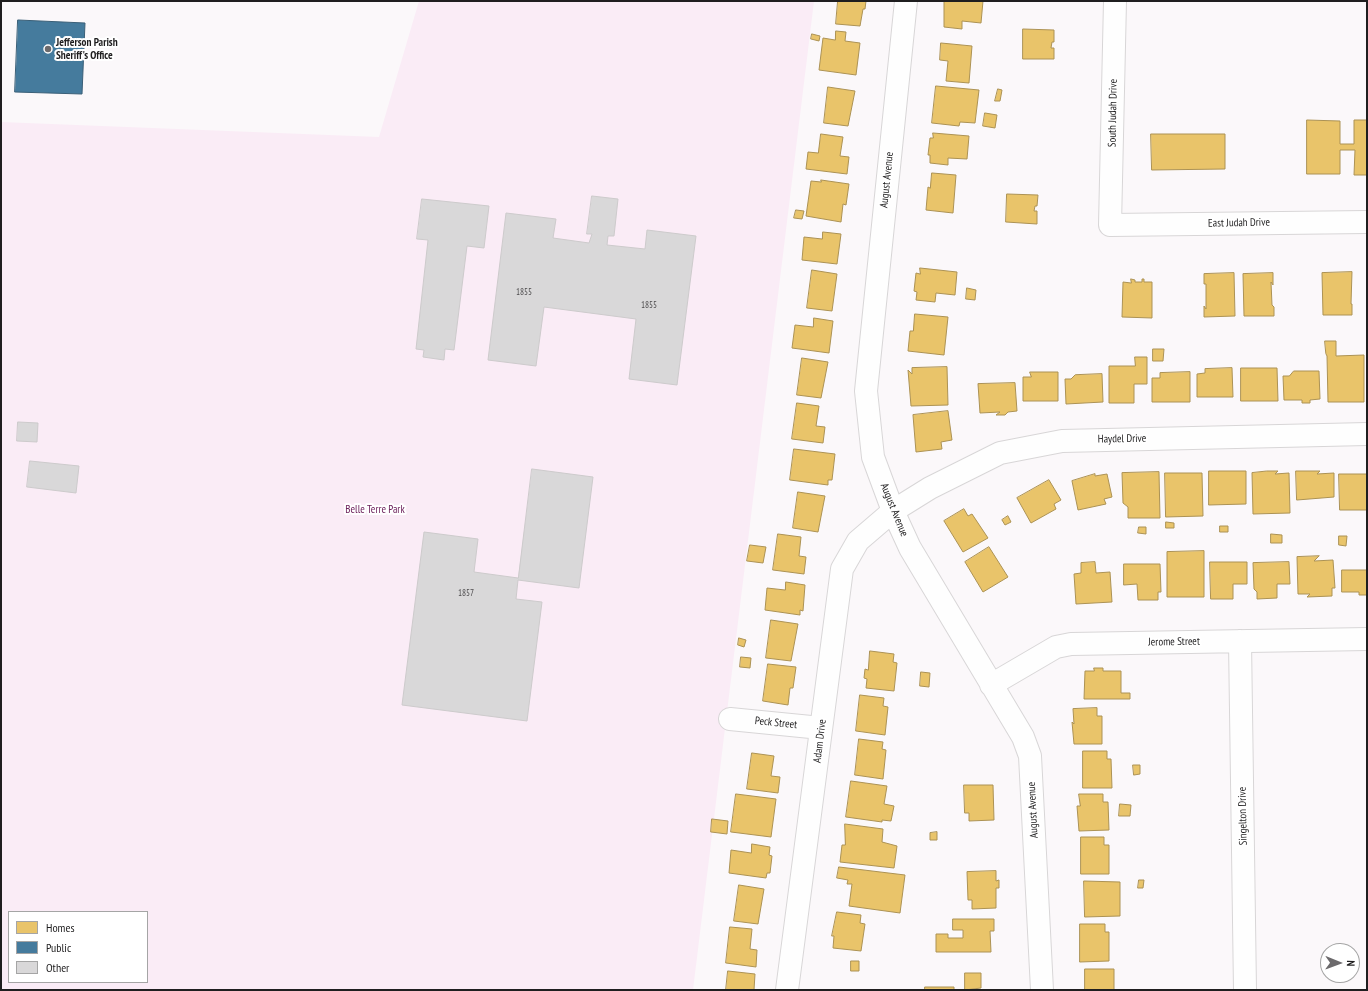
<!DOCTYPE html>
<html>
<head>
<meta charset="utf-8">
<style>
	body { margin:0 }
	#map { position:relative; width:1368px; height:991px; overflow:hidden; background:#fbf8fa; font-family:"PT Sans Narrow",sans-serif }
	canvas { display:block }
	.frame { position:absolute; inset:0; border:2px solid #1f1e1f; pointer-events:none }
	.legend { position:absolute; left:8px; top:911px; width:140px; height:72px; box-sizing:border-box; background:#fff; border:1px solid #a5a5a5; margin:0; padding:5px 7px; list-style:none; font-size:12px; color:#1f1e1f }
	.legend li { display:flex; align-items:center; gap:8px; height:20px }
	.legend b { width:20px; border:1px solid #a5a5a5 }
	.north { position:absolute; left:1320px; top:943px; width:40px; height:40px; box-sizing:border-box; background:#fff; border:1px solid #a5a5a5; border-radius:50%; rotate:91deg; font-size:11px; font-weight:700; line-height:16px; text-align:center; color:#1f1e1f }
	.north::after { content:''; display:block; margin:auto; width:14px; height:18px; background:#6c6a6c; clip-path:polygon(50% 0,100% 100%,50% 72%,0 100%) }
</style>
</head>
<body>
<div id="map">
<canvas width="1368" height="991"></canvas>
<div class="frame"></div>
<ul class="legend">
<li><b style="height:11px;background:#e9c46a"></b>Homes</li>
<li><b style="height:11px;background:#457b9d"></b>Public</li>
<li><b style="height:11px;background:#d9d8d9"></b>Other</li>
</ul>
<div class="north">N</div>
</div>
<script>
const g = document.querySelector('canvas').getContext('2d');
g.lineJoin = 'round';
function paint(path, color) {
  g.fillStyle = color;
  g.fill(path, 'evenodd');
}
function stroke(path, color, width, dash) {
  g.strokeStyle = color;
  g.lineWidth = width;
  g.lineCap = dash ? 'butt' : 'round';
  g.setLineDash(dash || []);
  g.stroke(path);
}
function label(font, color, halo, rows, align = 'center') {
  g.font = font + ' "PT Sans Narrow",sans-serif';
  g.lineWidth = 4;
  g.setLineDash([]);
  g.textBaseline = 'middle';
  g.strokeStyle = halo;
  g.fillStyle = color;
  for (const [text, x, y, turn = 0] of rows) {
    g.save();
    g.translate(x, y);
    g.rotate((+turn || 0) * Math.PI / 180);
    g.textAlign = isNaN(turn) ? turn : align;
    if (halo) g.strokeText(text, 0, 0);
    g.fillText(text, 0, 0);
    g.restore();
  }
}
paint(new Path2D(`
	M 419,1 L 814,1 L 693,990 L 1,990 L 1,122 L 379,137 ZM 9,912 L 147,912 L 147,982 L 9,982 Z`), '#faecf6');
const homes = new Path2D(`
	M 838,1 L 866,1 L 865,9 L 863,9 L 860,26 L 836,24 Z
	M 947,1 L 983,1 L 981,23 L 962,21 L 962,29 L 944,27 L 944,2 Z
	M 1023,29 L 1054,30 L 1054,42 L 1052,42 L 1051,48 L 1054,48 L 1054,59 L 1023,59 Z
	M 836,31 L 846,32 L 845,41 L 860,43 L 856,75 L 819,70 L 823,38 L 835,40 Z
	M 812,34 L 820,36 L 819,41 L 811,39 Z
	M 941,43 L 972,46 L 969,83 L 946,81 L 948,61 L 940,60 Z
	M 936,86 L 979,90 L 975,123 L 960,122 L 959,126 L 932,123 Z
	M 828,87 L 855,91 L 848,126 L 824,123 Z
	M 998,89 L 1002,90 L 1000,101 L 995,101 Z
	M 985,113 L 997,115 L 995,128 L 983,126 Z
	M 1307,120 L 1340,121 L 1340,144 L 1354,144 L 1354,120 L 1367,120 L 1367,175 L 1354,175 L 1355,150 L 1340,150 L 1340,174 L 1307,174 Z
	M 933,133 L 969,136 L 967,159 L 948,158 L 948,165 L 930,163 L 930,155 L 928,155 L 930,138 L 933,138 Z
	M 821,134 L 843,137 L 840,156 L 849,157 L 847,174 L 806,169 L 808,152 L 818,153 Z
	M 1151,134 L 1225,134 L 1225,169 L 1152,170 Z
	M 932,173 L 956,175 L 953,213 L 926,210 L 928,187 L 930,188 Z
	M 821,180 L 849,184 L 846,205 L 843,204 L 841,222 L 806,216 L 811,181 L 821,182 Z
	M 1007,194 L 1038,195 L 1037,206 L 1035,206 L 1034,211 L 1037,211 L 1037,224 L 1006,222 Z
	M 796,210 L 804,211 L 802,219 L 794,218 Z
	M 823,232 L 841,234 L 837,264 L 802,260 L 804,237 L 822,239 Z
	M 920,268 L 957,272 L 955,295 L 936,293 L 935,302 L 916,300 L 917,292 L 914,291 L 916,273 L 920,274 Z
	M 812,270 L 837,274 L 832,311 L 807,308 Z
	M 1352,272 L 1351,304 L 1352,304 L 1352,315 L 1323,315 L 1322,273 Z
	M 1234,273 L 1235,316 L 1204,317 L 1204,306 L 1206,309 L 1206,284 L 1204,284 L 1204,274 Z
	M 1273,273 L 1273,285 L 1271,282 L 1272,305 L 1274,307 L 1274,316 L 1244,316 L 1243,274 Z
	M 1131,279 L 1135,280 L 1135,282 L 1142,282 L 1142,279 L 1144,279 L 1144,282 L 1152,282 L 1152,318 L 1122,317 L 1123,282 L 1131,283 Z
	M 967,288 L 976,290 L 975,300 L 966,299 Z
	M 915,314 L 948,317 L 944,355 L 908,351 L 910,331 L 913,331 Z
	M 814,318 L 833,321 L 829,353 L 792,348 L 795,325 L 813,327 Z
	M 1325,341 L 1336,341 L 1336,356 L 1364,355 L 1364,402 L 1328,402 L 1327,356 L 1326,354 Z
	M 1153,349 L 1164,349 L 1163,361 L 1153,361 Z
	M 1135,357 L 1147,357 L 1147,384 L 1134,384 L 1134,403 L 1109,403 L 1109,366 L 1135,366 Z
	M 802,358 L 828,362 L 821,398 L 797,395 Z
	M 947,367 L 948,405 L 911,406 L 908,370 L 912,374 L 912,368 Z
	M 1232,368 L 1233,397 L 1197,397 L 1197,374 L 1205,373 L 1205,369 Z
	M 1241,368 L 1277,368 L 1278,401 L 1241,401 Z
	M 1294,371 L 1319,371 L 1320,399 L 1310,400 L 1310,403 L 1302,403 L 1302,400 L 1284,400 L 1283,376 L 1289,376 Z
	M 1030,372 L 1058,372 L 1058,401 L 1023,401 L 1023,377 L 1031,377 Z
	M 1190,372 L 1190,402 L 1152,402 L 1152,378 L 1160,378 L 1160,373 Z
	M 1102,374 L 1103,402 L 1066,404 L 1065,379 L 1071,379 L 1075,375 Z
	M 1015,383 L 1017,411 L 1008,412 L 1005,415 L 996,415 L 1000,412 L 980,413 L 978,384 Z
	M 797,403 L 819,406 L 816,426 L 825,427 L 823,443 L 792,439 Z
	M 948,411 L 952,440 L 941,442 L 942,449 L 916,452 L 913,415 Z
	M 794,449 L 835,454 L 832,480 L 828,480 L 828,485 L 790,480 Z
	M 1209,471 L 1246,471 L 1246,504 L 1209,505 Z
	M 1267,471 L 1278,471 L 1275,474 L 1289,473 L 1290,513 L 1253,514 L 1252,473 Z
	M 1296,471 L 1320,471 L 1317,474 L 1334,473 L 1334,497 L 1297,500 Z
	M 1159,472 L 1160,518 L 1128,518 L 1128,507 L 1123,503 L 1122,473 Z
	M 1165,473 L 1202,473 L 1203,516 L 1166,517 Z
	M 1095,474 L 1095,476 L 1107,474 L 1112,497 L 1104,499 L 1106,504 L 1078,510 L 1072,481 Z
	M 1339,474 L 1367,474 L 1367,510 L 1340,510 Z
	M 1049,480 L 1061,500 L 1054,504 L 1056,509 L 1031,523 L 1017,498 Z
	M 798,492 L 825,496 L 818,532 L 793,528 Z
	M 964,509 L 968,516 L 972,514 L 988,538 L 963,552 L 944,521 Z
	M 1008,516 L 1011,522 L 1005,525 L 1002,520 Z
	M 1166,522 L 1174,523 L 1174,528 L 1166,528 Z
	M 1220,526 L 1228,526 L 1228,532 L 1220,532 Z
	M 1139,527 L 1146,527 L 1146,534 L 1138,533 Z
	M 778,534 L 801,537 L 799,556 L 806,557 L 804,574 L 773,570 Z
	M 1271,534 L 1282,535 L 1282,543 L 1271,543 Z
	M 1339,536 L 1347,536 L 1346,546 L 1339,545 Z
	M 750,545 L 766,547 L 763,563 L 747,561 Z
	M 989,547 L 1008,577 L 983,592 L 965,562 Z
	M 1204,551 L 1204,597 L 1167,597 L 1167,552 Z
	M 1319,556 L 1314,561 L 1333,560 L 1335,588 L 1332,588 L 1332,596 L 1307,597 L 1310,594 L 1298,594 L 1297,557 Z
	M 1095,562 L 1096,573 L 1110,572 L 1112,602 L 1076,604 L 1074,574 L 1081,573 L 1081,563 Z
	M 1210,562 L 1247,562 L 1247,584 L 1233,584 L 1233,599 L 1211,599 Z
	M 1289,562 L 1290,584 L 1277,584 L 1277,598 L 1257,599 L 1257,592 L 1254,589 L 1253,563 Z
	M 1124,564 L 1160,564 L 1161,592 L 1158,592 L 1158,600 L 1138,600 L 1137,584 L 1124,585 Z
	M 1342,570 L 1367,570 L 1367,595 L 1359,595 L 1359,592 L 1342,592 Z
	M 786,582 L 805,585 L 803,611 L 800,610 L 800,615 L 765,610 L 767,588 L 785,590 Z
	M 771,620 L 798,624 L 791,661 L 766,658 Z
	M 739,638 L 746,640 L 744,647 L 738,645 Z
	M 870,651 L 894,654 L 893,662 L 897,663 L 894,691 L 866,688 L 867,679 L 864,678 L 865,669 L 868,670 Z
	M 741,657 L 751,658 L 750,668 L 740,667 Z
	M 768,664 L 796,667 L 793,688 L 790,688 L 788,705 L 763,701 Z
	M 1094,668 L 1103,668 L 1103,671 L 1121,671 L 1121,693 L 1130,693 L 1130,699 L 1084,699 L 1085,671 L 1094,671 Z
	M 921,672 L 930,673 L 929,687 L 920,686 Z
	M 860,695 L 884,698 L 883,706 L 888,707 L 885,735 L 856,731 Z
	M 1097,708 L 1097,716 L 1102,716 L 1102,744 L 1074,744 L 1072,722 L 1074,724 L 1073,709 Z
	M 859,739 L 883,742 L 882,749 L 886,750 L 883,779 L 855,775 Z
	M 1083,751 L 1107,751 L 1107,759 L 1111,759 L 1112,788 L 1083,788 Z
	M 752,753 L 774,756 L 771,776 L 780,777 L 778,793 L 747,789 Z
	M 1133,765 L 1140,765 L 1140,774 L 1134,775 Z
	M 851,781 L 887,786 L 884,804 L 894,806 L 891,821 L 882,820 L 882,822 L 846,817 Z
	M 964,785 L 993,785 L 994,820 L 969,821 L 969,813 L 965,813 Z
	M 736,794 L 776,799 L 771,837 L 731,832 Z
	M 1079,794 L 1103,794 L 1103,802 L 1108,802 L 1109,830 L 1079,831 L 1077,806 L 1080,806 Z
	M 1120,804 L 1131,805 L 1130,816 L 1119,816 Z
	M 712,819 L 728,821 L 727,834 L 711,832 Z
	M 845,824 L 883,829 L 882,842 L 897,846 L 894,868 L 840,862 L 842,845 L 845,845 Z
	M 937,832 L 937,840 L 930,840 L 930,833 Z
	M 1081,837 L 1104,837 L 1104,845 L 1109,845 L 1109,874 L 1081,874 Z
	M 752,844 L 770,847 L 769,855 L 772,856 L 770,873 L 767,873 L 766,878 L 729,873 L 731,850 L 751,853 Z
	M 839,867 L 905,875 L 900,913 L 849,906 L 852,884 L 847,884 L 848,880 L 837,878 Z
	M 996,871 L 996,881 L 999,880 L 999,888 L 996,888 L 996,908 L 972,909 L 972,900 L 968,900 L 967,872 Z
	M 1139,880 L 1144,880 L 1143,888 L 1138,888 Z
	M 1084,881 L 1120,882 L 1120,916 L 1085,917 Z
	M 739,885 L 764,889 L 758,924 L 734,921 Z
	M 837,912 L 861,915 L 860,923 L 865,924 L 861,951 L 833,948 L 834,936 L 832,936 Z
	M 953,919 L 994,919 L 994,931 L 990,931 L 991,952 L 936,952 L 936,934 L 948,934 L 948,938 L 963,938 L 963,930 L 953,930 Z
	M 1080,924 L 1105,924 L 1105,932 L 1109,932 L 1109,961 L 1080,962 Z
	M 730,927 L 752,929 L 750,949 L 757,950 L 756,967 L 726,963 Z
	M 851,961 L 859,961 L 859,971 L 851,971 Z
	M 1085,969 L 1114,969 L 1114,990 L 1085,990 Z
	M 728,971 L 755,974 L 754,990 L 726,990 Z
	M 965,973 L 981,973 L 981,988 L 965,990 Z
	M 925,987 L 954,987 L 954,990 L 925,990 Z`);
paint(homes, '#e9c46a');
stroke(homes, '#ac9254', 1);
const public = new Path2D(`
	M 18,20 L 85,23 L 82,94 L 15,92 Z`);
paint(public, '#457b9d');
stroke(public, '#3a5f77', 1);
const building = new Path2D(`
	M 592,196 L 618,199 L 614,236 L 608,236 L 607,245 L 645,249 L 647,230 L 696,236 L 677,385 L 629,379 L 636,319 L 544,307 L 536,366 L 488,360 L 506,213 L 556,219 L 553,238 L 589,243 L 592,234 L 587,234 Z
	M 422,199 L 489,206 L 484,248 L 467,246 L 454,350 L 445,349 L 444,360 L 423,357 L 424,350 L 416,349 L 428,240 L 417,239 Z
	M 18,422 L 38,423 L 37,442 L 17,441 Z
	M 30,461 L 79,466 L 76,493 L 27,487 Z
	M 532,469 L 593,477 L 579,588 L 518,580 L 516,599 L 542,602 L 527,721 L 402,705 L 424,532 L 478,539 L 474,572 L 518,578 Z`);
paint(building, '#d9d8d9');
stroke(building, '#cdcbcc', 1);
const minor = new Path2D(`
	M 906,1 L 866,391 L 873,457 L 893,511 L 910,548 L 1023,737 L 1030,756 L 1042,990
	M 1115,1 L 1110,225 L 1367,222
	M 1240,641 L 1245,990
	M 991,685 L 1056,647 L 1071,644 L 1367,639
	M 730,719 L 821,728
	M 787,990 L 842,569 L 858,541 L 893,511 L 930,488 L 1000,453 L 1062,441 L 1367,434`);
stroke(minor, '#d8d6d7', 24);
stroke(minor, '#fefefe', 22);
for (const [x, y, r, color] of [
	[48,49,4,"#6c6a6c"]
]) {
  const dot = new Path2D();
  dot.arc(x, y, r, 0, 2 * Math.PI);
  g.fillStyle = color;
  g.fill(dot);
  stroke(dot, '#fff', 1.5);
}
label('9px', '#4e4c4e', null, [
	["1855",524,292],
	["1855",649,305],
	["1857",466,593]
]);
label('bold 11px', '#1f1e1f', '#fff', [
	["Jefferson Parish",56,43],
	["Sheriff's Office",56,56]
], 'left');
label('11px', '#1f1e1f', '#fff', [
	["South Judah Drive",1113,113,-89],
	["August Avenue",887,180,-84],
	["East Judah Drive",1239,223,-1],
	["Haydel Drive",1122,439,-1],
	["August Avenue",894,510,68],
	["Jerome Street",1174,642,-1],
	["Peck Street",776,723,6],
	["Adam Drive",820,741,-83],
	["August Avenue",1033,810,-93],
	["Singelton Drive",1243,816,-91]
]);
label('11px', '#6c205b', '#fff', [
	["Belle Terre Park",375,510]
]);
</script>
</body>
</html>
